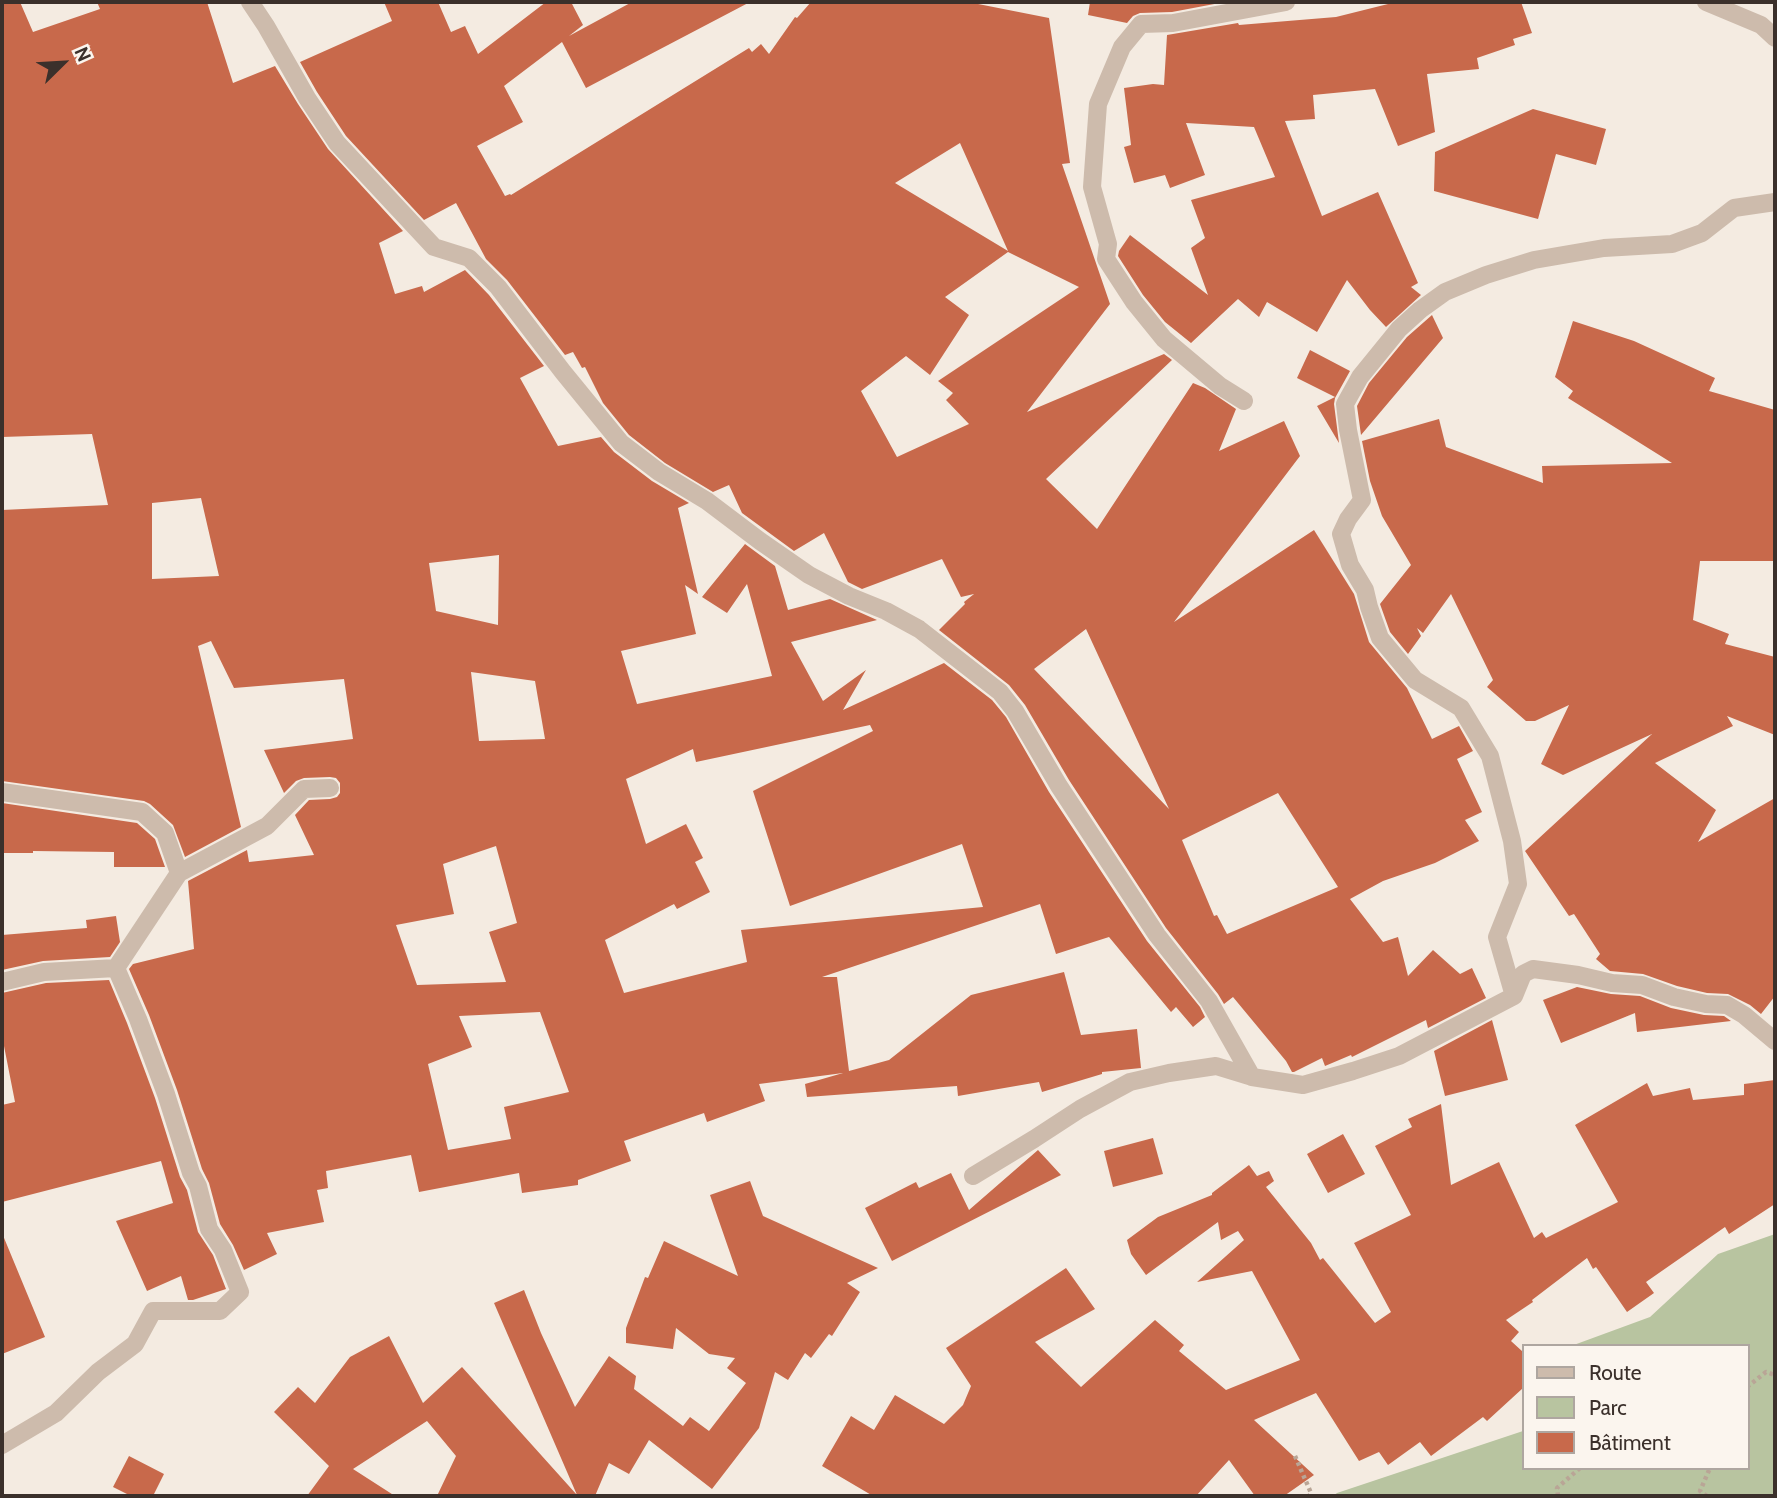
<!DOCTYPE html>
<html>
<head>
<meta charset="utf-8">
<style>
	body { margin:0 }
	#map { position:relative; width:1777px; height:1498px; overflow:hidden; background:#f4ebe1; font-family:Cabin,sans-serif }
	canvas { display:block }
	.frame { position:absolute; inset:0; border:4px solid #3b302b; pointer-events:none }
	.legend { position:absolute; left:1522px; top:1344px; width:228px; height:126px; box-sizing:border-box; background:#fbf5ee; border:2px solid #aea6a0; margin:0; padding:9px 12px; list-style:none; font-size:21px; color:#3b302b }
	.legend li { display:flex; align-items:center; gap:14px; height:35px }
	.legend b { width:35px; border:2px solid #aea6a0 }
	.north { position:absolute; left:28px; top:28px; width:70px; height:70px; -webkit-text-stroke:5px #fbf5ee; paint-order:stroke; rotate:66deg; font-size:19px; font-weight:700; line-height:28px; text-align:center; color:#3b302b }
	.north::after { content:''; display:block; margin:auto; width:24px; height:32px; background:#3b302b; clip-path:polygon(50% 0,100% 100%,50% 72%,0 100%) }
</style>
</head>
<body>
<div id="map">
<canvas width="1777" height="1498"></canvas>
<div class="frame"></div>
<ul class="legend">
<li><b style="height:9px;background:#cdbbac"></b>Route</li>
<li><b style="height:19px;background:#b8c4a0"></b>Parc</li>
<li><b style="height:19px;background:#c8694b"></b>Bâtiment</li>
</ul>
<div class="north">N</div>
</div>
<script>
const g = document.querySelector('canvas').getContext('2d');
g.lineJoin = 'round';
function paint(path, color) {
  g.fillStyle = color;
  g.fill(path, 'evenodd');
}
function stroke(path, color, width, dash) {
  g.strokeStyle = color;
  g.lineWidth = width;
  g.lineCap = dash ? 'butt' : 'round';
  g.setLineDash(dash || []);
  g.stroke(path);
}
paint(new Path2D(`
	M 1775,1234 L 1775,1496 L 1333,1496 L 1337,1493 L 1523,1431 L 1523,1468 L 1747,1468 L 1747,1346 L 1571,1346 L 1650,1317 L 1718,1254 Z`), '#b8c4a0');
paint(new Path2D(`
	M 2,2 L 20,2 L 33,32 L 100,9 L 97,2 L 207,2 L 233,83 L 275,66 L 298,104 L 328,149 L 403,231 L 379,243 L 395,294 L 422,286 L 424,292 L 465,270 L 489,295 L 544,366 L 520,378 L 558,446 L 601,437 L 614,452 L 652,481 L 689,503 L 678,508 L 698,594 L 685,585 L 696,634 L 621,651 L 637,704 L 772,676 L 747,584 L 727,613 L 702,597 L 745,544 L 775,566 L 788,610 L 830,599 L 877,620 L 791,642 L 823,701 L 866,670 L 843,710 L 944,663 L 992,700 L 1006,717 L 1049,792 L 1147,941 L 1200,1007 L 1205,1017 L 1193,1027 L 1176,1007 L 1171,1012 L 1109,937 L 1056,954 L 1040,904 L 822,977 L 837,977 L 849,1071 L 889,1060 L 971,995 L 1064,972 L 1081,1035 L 1137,1029 L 1141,1068 L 1102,1072 L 1102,1074 L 1042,1092 L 1039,1082 L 958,1096 L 957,1086 L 807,1097 L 805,1084 L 843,1073 L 759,1084 L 765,1101 L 707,1122 L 704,1113 L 624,1141 L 631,1161 L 578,1180 L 578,1185 L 522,1193 L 519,1173 L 419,1192 L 411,1155 L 326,1171 L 328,1188 L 317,1190 L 324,1222 L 267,1233 L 277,1254 L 244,1270 L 233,1245 L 220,1224 L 209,1183 L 202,1169 L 177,1090 L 149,1015 L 129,969 L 133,964 L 194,949 L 188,881 L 247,850 L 249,862 L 314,855 L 295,815 L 309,800 L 330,799 L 337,797 L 340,793 L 340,783 L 336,778 L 330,777 L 304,778 L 296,781 L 284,793 L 264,750 L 353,739 L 344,679 L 234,688 L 211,641 L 198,646 L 241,827 L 185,857 L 173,825 L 150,804 L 144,801 L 2,781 L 2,510 L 108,505 L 92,434 L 2,437 ZM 201,498 L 219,576 L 152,579 L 152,503 ZM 499,555 L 498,625 L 436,611 L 429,563 ZM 471,672 L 535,681 L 545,739 L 479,741 ZM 870,725 L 873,731 L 753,791 L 790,906 L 962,844 L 983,907 L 741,930 L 747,962 L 624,993 L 605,940 L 674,904 L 677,909 L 710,892 L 695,862 L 703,858 L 686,824 L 646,844 L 626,779 L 693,749 L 696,762 ZM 496,846 L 517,923 L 489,932 L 506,982 L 417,985 L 396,925 L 454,914 L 443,864 ZM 540,1012 L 569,1092 L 504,1107 L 511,1139 L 448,1150 L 428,1064 L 472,1047 L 459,1016 Z
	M 384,2 L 438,2 L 451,32 L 465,26 L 478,54 L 546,2 L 571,2 L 583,25 L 569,36 L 632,2 L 750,2 L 586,88 L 562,42 L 504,86 L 523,122 L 477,146 L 505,196 L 510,194 L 511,195 L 749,48 L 752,52 L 761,44 L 769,54 L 795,17 L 797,18 L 811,2 L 968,2 L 1049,18 L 1070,163 L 1062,164 L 1110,304 L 1027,412 L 1164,354 L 1172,360 L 1046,479 L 1097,529 L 1193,383 L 1205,388 L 1236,409 L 1219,451 L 1284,421 L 1300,456 L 1174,622 L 1314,530 L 1354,594 L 1369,642 L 1407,688 L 1432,739 L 1459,726 L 1473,751 L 1457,759 L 1482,812 L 1465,820 L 1479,841 L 1435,863 L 1383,881 L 1350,899 L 1383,942 L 1398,937 L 1408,976 L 1433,950 L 1460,974 L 1472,968 L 1486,998 L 1428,1028 L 1426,1020 L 1352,1057 L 1351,1055 L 1325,1066 L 1322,1058 L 1294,1072 L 1292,1072 L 1286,1061 L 1233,997 L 1224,1004 L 1218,994 L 1166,928 L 1069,780 L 1025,705 L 1009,685 L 939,630 L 965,604 L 964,602 L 974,594 L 961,597 L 942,559 L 862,589 L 848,582 L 824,533 L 794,551 L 742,513 L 729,485 L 713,492 L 665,463 L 629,435 L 603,403 L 585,367 L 582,368 L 573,352 L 565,355 L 507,280 L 486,259 L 456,203 L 424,220 L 346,136 L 317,92 L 300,62 L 392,21 ZM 960,143 L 1008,251 L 895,183 ZM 1008,252 L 1079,287 L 938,381 L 953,393 L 946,400 L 969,424 L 897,457 L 861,391 L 906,356 L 930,375 L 969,315 L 945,297 ZM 1086,629 L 1169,809 L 1034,669 ZM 1278,793 L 1338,887 L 1227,934 L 1217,915 L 1214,916 L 1182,840 Z
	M 1090,2 L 1225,2 L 1172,12 L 1140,13 L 1133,16 L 1127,23 L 1088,15 Z
	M 1396,2 L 1521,2 L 1532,33 L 1513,39 L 1515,45 L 1477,58 L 1479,69 L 1427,74 L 1435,132 L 1398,146 L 1375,89 L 1313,95 L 1315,119 L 1285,121 L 1322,216 L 1378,192 L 1418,283 L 1411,287 L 1421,295 L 1386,327 L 1370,310 L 1347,280 L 1317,332 L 1267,302 L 1259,317 L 1238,299 L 1191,343 L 1165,322 L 1143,295 L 1118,256 L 1119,251 L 1130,235 L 1208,295 L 1191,248 L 1205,238 L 1191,200 L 1275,177 L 1254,127 L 1186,123 L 1205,175 L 1170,188 L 1165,175 L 1134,183 L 1124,147 L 1131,145 L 1124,88 L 1153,84 L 1164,85 L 1167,35 L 1238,23 L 1239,25 L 1336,17 Z
	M 1533,109 L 1606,129 L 1596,165 L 1556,154 L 1538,219 L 1434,191 L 1435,152 Z
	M 1432,315 L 1443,338 L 1361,435 L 1357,406 L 1369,383 L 1407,337 Z
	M 1573,321 L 1634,341 L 1715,378 L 1709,391 L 1775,410 L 1775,561 L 1700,561 L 1693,620 L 1729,634 L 1725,644 L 1775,657 L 1775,735 L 1727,716 L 1733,726 L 1655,763 L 1716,810 L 1698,842 L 1775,798 L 1775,996 L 1761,1014 L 1750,1005 L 1728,994 L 1707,993 L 1677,986 L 1643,974 L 1610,971 L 1596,959 L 1600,954 L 1574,914 L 1569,916 L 1525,851 L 1652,734 L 1563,775 L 1541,764 L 1569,705 L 1535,721 L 1526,721 L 1487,687 L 1493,680 L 1451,594 L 1423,633 L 1417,628 L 1421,636 L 1408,654 L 1390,632 L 1380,604 L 1411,565 L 1382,516 L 1370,481 L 1362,441 L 1439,419 L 1446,447 L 1543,483 L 1542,466 L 1672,463 L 1568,398 L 1573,391 L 1555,377 Z
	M 1310,350 L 1350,371 L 1335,398 L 1334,404 L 1339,443 L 1317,406 L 1335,397 L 1297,378 Z
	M 2,803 L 137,823 L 155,839 L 165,867 L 114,867 L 114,852 L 33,851 L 33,853 L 2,853 Z
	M 116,916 L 120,942 L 110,957 L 43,961 L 2,970 L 2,935 L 87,928 L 86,920 Z
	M 109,980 L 127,1023 L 155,1098 L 180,1177 L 187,1190 L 198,1232 L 213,1255 L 226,1289 L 193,1300 L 188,1300 L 181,1276 L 147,1291 L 116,1221 L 173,1203 L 161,1161 L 2,1202 L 2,1105 L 15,1102 L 4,1046 L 2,1046 L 2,993 L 46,983 Z
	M 1577,987 L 1611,994 L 1640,996 L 1671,1008 L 1704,1015 L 1724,1016 L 1731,1021 L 1637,1032 L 1635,1013 L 1561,1043 L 1543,1000 Z
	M 1492,1020 L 1508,1080 L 1445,1096 L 1434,1051 Z
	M 1775,1080 L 1775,1204 L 1729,1234 L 1725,1227 L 1646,1282 L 1654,1293 L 1627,1312 L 1596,1267 L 1593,1269 L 1587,1258 L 1532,1300 L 1533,1302 L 1506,1320 L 1519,1332 L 1511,1341 L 1523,1352 L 1523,1388 L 1487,1421 L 1483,1417 L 1431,1456 L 1420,1442 L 1388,1465 L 1379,1452 L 1359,1461 L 1316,1393 L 1254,1420 L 1314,1475 L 1284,1496 L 1255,1496 L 1229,1460 L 1196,1496 L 873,1496 L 822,1466 L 851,1416 L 874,1430 L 895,1395 L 944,1424 L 963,1405 L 971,1386 L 946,1348 L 1066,1268 L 1095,1309 L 1035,1342 L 1081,1387 L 1155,1320 L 1184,1345 L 1179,1351 L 1226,1390 L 1300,1360 L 1252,1271 L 1197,1282 L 1244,1240 L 1238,1231 L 1221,1240 L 1218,1222 L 1146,1275 L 1131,1254 L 1127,1240 L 1158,1217 L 1212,1195 L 1212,1193 L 1249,1165 L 1257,1176 L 1269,1171 L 1274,1181 L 1266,1187 L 1311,1243 L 1320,1260 L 1323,1258 L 1375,1323 L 1391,1312 L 1354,1243 L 1411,1215 L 1375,1146 L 1412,1127 L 1408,1119 L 1441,1104 L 1451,1185 L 1499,1162 L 1534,1238 L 1542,1232 L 1546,1238 L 1618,1202 L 1575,1125 L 1647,1083 L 1653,1096 L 1690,1088 L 1693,1100 L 1744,1095 L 1744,1084 Z
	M 1343,1134 L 1365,1174 L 1328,1193 L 1307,1154 Z
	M 1153,1138 L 1163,1174 L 1113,1187 L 1104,1151 Z
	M 1038,1150 L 1061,1175 L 892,1261 L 865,1208 L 916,1182 L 919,1188 L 951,1173 L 969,1210 Z
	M 750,1181 L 763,1216 L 878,1268 L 847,1283 L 860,1292 L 832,1336 L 829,1334 L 811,1358 L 805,1353 L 788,1380 L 775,1372 L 759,1428 L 712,1489 L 649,1440 L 629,1474 L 609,1463 L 595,1496 L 437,1496 L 456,1456 L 427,1421 L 353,1469 L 395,1496 L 307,1496 L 329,1466 L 274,1412 L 298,1387 L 315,1403 L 350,1357 L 389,1336 L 423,1403 L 462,1367 L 577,1495 L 494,1303 L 524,1290 L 541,1333 L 575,1407 L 609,1356 L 636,1376 L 634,1389 L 683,1426 L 690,1417 L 709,1431 L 746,1383 L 727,1368 L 735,1358 L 709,1354 L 676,1328 L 673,1349 L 626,1343 L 626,1328 L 645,1277 L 648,1278 L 664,1241 L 738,1276 L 710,1195 Z
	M 2,1233 L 45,1337 L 2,1354 Z
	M 129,1456 L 164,1474 L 153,1496 L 131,1496 L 113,1487 Z`), '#c8694b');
stroke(new Path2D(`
	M 1747,1387 L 1766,1372 L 1775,1375
	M 1295,1456 L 1311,1493 L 1309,1496
	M 1558,1496 L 1557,1488 L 1580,1468
	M 1707,1496 L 1700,1491 L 1710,1468`), '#b9a596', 4.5, [3.5, 3.5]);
stroke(new Path2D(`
	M 250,2 L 266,26 L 307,98 L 337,143 L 434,247 L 469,258 L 498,287 L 563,372 L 621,443 L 659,472 L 707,501 L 760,541 L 809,575 L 849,596 L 886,611 L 919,629 L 1000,692 L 1015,711 L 1059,786 L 1157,935 L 1209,1001 L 1252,1077 L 1303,1085 L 1353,1071 L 1399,1056 L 1514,996 L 1523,974 L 1533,969 L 1578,975 L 1612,983 L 1642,985 L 1674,997 L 1706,1004 L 1727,1005 L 1744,1015 L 1775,1041
	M 1706,2 L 1761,25 L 1775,38
	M 1244,401 L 1220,386 L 1164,339 L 1134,302 L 1106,259 L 1108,244 L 1092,187 L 1098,104 L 1122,47 L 1141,24 L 1173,23 L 1286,2
	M 2,792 L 142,812 L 165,833 L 179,873 L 116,968 L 44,972 L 2,982
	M 179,873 L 267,826 L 304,789 L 330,788
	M 1514,996 L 1497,937 L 1518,884 L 1512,841 L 1490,756 L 1461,708 L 1415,680 L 1380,638 L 1369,607 L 1365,590 L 1350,565 L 1341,534 L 1348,519 L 1362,500 L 1348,430 L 1345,404 L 1360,377 L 1399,329 L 1420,310 L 1445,292 L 1486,275 L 1534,260 L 1604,248 L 1672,244 L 1702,233 L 1734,208 L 1775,202
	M 973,1176 L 1034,1139 L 1080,1109 L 1130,1082 L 1169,1073 L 1216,1066 L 1252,1077
	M 2,1445 L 56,1413 L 98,1372 L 135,1344 L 153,1311 L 220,1311 L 240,1292 L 223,1250 L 209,1229 L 198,1186 L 191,1173 L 166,1094 L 138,1019 L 116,968`), '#cdbbac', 18);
</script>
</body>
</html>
